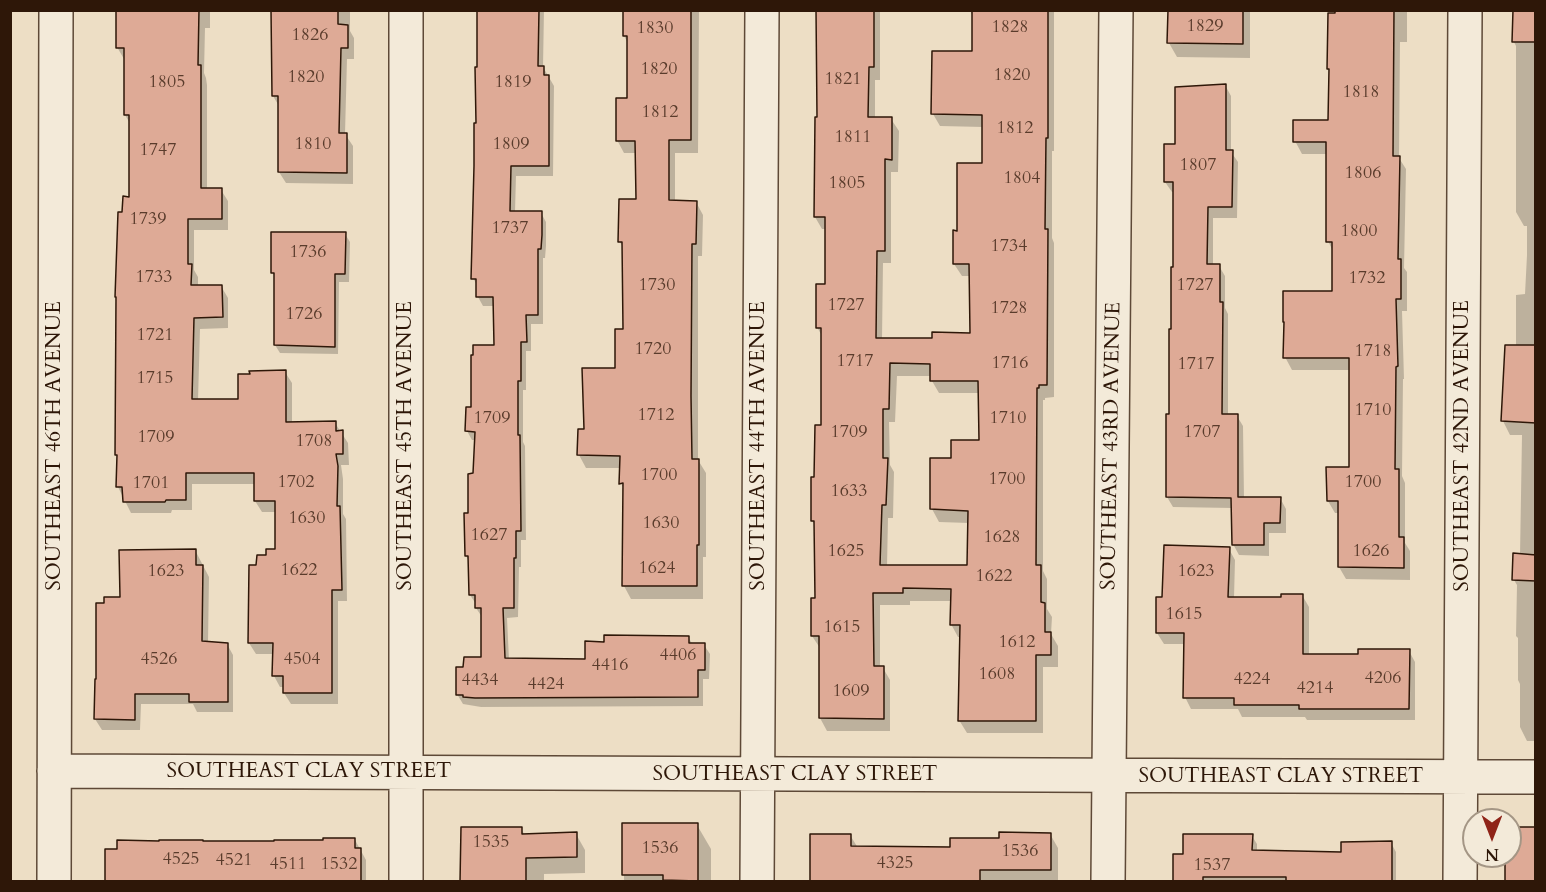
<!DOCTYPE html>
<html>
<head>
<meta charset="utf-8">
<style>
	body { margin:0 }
	#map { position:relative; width:1546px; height:892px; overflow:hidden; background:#eddec5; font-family:Cardo,serif }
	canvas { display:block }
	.frame { position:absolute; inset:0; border:12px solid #2e1708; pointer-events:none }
	.north { position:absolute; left:1462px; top:808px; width:60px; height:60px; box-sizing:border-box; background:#f3ead9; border:2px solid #a49685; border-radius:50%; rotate:180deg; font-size:16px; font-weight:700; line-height:24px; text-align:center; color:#2e1708 }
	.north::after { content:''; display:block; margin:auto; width:21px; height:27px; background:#8f2418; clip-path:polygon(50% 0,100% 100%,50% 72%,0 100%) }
</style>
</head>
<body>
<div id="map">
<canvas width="1546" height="892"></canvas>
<div class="frame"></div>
<div class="north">N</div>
</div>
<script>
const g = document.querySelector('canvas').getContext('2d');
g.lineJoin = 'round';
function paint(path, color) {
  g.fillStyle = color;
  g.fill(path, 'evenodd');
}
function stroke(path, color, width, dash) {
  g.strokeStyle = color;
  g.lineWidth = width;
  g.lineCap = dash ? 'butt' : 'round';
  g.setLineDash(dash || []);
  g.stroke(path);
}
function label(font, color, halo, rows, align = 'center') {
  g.font = font + ' Cardo,serif';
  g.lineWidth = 4.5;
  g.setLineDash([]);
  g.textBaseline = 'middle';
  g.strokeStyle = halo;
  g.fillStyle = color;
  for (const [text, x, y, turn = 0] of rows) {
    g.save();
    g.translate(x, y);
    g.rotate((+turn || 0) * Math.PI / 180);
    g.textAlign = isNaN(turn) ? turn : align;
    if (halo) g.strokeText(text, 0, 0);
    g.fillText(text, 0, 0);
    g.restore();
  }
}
paint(new Path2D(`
	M 118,10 L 210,10 L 210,28 L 205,28 L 204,73 L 206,78 L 207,85 L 207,189 L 221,190 L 228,201 L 228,230 L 194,230 L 194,270 L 198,277 L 198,286 L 221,286 L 228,298 L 228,328 L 200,329 L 198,401 L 240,401 L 285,372 L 292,383 L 292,424 L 335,423 L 348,443 L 349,465 L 341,465 L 343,479 L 343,514 L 346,519 L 347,601 L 338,601 L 338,704 L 291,704 L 284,693 L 284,687 L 280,687 L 274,676 L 274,654 L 256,654 L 249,643 L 258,566 L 267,557 L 276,551 L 276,512 L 262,512 L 255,501 L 255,484 L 192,484 L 192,510 L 172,510 L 171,513 L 131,513 L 118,487 L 118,458 L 116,454 L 124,214 L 130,198 L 131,125 L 125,115 L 124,59 L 117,47 Z
	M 272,10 L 350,10 L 350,31 L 354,38 L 354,59 L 347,59 L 345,134 L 353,146 L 353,184 L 286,183 L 279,172 L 279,106 L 273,96 Z
	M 479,10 L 544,10 L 543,67 L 554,86 L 553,176 L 516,176 L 515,212 L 541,213 L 546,222 L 546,246 L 545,258 L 543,258 L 543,324 L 531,324 L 531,351 L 526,351 L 526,390 L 523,390 L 523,442 L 525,446 L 526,540 L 521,540 L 521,567 L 519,567 L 518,617 L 507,618 L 509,660 L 586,661 L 606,643 L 688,637 L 693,645 L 704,645 L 710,654 L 709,679 L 703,679 L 703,706 L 481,707 L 463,704 L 457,694 L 465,669 L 483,659 L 482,617 L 476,608 L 476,604 L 470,595 L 469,561 L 466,556 L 469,514 L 475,475 L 476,440 L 472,440 L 467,431 L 473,408 L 495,347 L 495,306 L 483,306 L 478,297 L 478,287 L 473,278 L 478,125 Z
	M 625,10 L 699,10 L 698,153 L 675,153 L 675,202 L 696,202 L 703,215 L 702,256 L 698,256 L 698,460 L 706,473 L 706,557 L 703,557 L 703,599 L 631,599 L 624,586 L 624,489 L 621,483 L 621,468 L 586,468 L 579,455 L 586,430 L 616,369 L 624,331 L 624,248 L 619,241 L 638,201 L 637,153 L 624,153 L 617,140 L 628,100 L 628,43 L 624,36 Z
	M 817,10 L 880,10 L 880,80 L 875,80 L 875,119 L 891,119 L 899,131 L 898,172 L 891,172 L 891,263 L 883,263 L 882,339 L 934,339 L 972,334 L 971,276 L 962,276 L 954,264 L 958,232 L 983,164 L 983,127 L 940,126 L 933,114 L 974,53 L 973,17 L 970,10 L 1054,10 L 1054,151 L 1052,151 L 1052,238 L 1054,243 L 1054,397 L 1045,398 L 1045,400 L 1043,400 L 1043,571 L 1047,579 L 1047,609 L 1052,617 L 1051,634 L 1058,646 L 1058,667 L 1043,667 L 1043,733 L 967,733 L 959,720 L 961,637 L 958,637 L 951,624 L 952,601 L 910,601 L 910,605 L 880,605 L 880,668 L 883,668 L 890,680 L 890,731 L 827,731 L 820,718 L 820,648 L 812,636 L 817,600 L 815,525 L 812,521 L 815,479 L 822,426 L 822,336 L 817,327 L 826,286 L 826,229 L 822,229 L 815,217 L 818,118 ZM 897,376 L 932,376 L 932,381 L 939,393 L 980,393 L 981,442 L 952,460 L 932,509 L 939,522 L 969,523 L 968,566 L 887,567 L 888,518 L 893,518 L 894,472 L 890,465 L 889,422 L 895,422 Z
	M 1169,10 L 1250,10 L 1250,58 L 1177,57 L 1169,43 Z
	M 1335,10 L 1407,10 L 1407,42 L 1400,42 L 1399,158 L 1406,169 L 1404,268 L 1407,272 L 1407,311 L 1402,311 L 1404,379 L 1403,379 L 1402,476 L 1405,483 L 1405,543 L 1410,551 L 1410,580 L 1346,579 L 1339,567 L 1339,513 L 1335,513 L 1328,501 L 1328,468 L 1350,468 L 1351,370 L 1292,370 L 1285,357 L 1334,293 L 1333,251 L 1328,241 L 1328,154 L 1302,154 L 1295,141 L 1330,121 L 1330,72 L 1328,69 Z
	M 1536,10 L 1536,741 L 1527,741 L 1520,727 L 1520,684 L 1518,680 L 1518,638 L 1516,636 L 1517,585 L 1514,580 L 1520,555 L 1522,435 L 1510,435 L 1503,421 L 1516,347 L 1516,295 L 1525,294 L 1527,255 L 1527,226 L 1524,226 L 1516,212 L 1516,46 L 1514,42 Z
	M 1225,85 L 1231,96 L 1231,152 L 1238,162 L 1237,218 L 1213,218 L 1213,266 L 1219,266 L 1225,276 L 1225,308 L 1228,314 L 1228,416 L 1237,416 L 1243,426 L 1244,498 L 1280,498 L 1286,509 L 1286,533 L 1269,533 L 1269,556 L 1239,555 L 1233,544 L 1232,508 L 1173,507 L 1167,497 L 1171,415 L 1174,268 L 1174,192 L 1172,192 L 1165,182 L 1177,145 Z
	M 345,234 L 350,242 L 349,282 L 339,282 L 338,354 L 280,353 L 275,345 L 275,278 L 273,273 Z
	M 1229,549 L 1235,560 L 1234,598 L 1282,598 L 1302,595 L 1309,607 L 1309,655 L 1359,655 L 1409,651 L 1415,662 L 1415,720 L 1307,720 L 1305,717 L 1242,717 L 1238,709 L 1191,709 L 1185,697 L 1185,644 L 1164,644 L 1157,633 L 1163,599 Z
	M 195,550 L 209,577 L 208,643 L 227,644 L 233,655 L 233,712 L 197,712 L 193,704 L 141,704 L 140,730 L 102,730 L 95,719 L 121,598 Z
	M 624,824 L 697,825 L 711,849 L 711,882 L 624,882 Z
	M 521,829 L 525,835 L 576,834 L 585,850 L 585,873 L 544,874 L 544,882 L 462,882 Z
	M 1050,834 L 1058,848 L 1058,882 L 811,882 L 850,835 L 858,848 L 951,849 L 1001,840 Z
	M 1252,836 L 1257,844 L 1257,852 L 1343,853 L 1391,843 L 1396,852 L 1396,882 L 1174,882 L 1184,856 Z
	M 355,840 L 366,860 L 366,882 L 107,882 L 203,842 Z`), '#0003');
const building = new Path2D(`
	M 116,10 L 199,10 L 198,65 L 201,65 L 201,188 L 222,188 L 222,219 L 188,219 L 188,264 L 192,264 L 191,285 L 222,285 L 223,317 L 194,318 L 192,399 L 238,399 L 238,374 L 250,374 L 249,371 L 286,370 L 286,422 L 336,421 L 336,431 L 343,430 L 343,454 L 336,454 L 338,466 L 337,506 L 340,506 L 342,590 L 332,590 L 332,693 L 283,693 L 283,676 L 272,676 L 273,643 L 248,643 L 249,565 L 256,565 L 257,555 L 266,555 L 266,549 L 275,549 L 275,501 L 254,501 L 254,473 L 186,473 L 186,500 L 166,500 L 165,502 L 123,502 L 122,487 L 116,487 L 117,455 L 115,455 L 116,297 L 115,297 L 118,212 L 122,212 L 123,196 L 129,197 L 129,115 L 124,115 L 124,48 L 116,48 Z
	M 271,10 L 338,10 L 338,24 L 348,25 L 348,48 L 341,48 L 339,133 L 347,133 L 347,173 L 278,172 L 278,96 L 272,96 Z
	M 477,10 L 539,10 L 538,66 L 544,66 L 544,75 L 549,75 L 549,166 L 511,166 L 510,211 L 542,211 L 542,235 L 541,249 L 538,249 L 538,315 L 526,315 L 527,342 L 521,342 L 521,381 L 518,381 L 518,435 L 520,435 L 521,531 L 516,531 L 516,558 L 514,558 L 514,608 L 503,608 L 505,658 L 585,659 L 585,641 L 604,642 L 604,635 L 689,636 L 689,643 L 705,643 L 705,670 L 698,670 L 698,697 L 475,698 L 463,697 L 463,695 L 456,695 L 456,667 L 463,667 L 464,657 L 481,657 L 481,608 L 475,608 L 475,595 L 469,595 L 468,556 L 465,556 L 464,513 L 468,513 L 468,474 L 473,473 L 475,432 L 465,431 L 466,407 L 471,407 L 471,355 L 473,355 L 473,345 L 494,345 L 493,297 L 476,297 L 476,279 L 471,279 L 474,166 L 474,123 L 476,123 L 475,67 L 477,67 Z
	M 623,10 L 691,10 L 691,140 L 669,140 L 669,200 L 697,201 L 696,244 L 692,244 L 691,396 L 692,459 L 699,459 L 699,545 L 697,545 L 697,586 L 622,586 L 623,483 L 619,484 L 620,456 L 577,455 L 578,429 L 584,429 L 582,368 L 615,368 L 615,329 L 623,329 L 622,242 L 618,242 L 619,199 L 636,199 L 635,141 L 616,141 L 616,98 L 627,98 L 627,36 L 623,36 Z
	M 816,10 L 874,10 L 874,67 L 869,67 L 868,117 L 892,117 L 892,160 L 885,159 L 885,251 L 877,251 L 876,338 L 932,338 L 932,332 L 970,333 L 969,264 L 953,264 L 953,230 L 957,231 L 957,163 L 982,163 L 982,115 L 931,114 L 932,51 L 972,51 L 972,10 L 1048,10 L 1048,138 L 1046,138 L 1045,229 L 1048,229 L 1047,385 L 1039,385 L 1039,388 L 1037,388 L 1036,565 L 1041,565 L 1041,602 L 1045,603 L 1045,632 L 1051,632 L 1051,655 L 1036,655 L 1036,721 L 958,721 L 960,625 L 950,625 L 951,589 L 903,588 L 903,593 L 873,593 L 874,666 L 884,666 L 884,719 L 819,718 L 819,636 L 811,636 L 811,598 L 815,598 L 814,521 L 811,521 L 811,477 L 814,477 L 815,425 L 821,425 L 821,328 L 816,328 L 816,284 L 825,284 L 825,217 L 814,217 L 815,117 L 817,117 ZM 890,363 L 930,364 L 930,381 L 978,381 L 979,440 L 951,440 L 951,458 L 930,458 L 930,509 L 968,511 L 967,565 L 880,565 L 882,505 L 886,505 L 888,458 L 883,458 L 883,409 L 889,409 Z
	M 1168,10 L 1243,10 L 1243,44 L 1167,43 Z
	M 1335,10 L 1394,10 L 1393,156 L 1400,156 L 1398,259 L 1401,259 L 1401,299 L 1396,299 L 1398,366 L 1396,367 L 1395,469 L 1399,469 L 1399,537 L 1404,537 L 1404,568 L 1338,567 L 1338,501 L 1327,501 L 1326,467 L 1349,467 L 1349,358 L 1283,358 L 1284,322 L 1283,322 L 1283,291 L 1332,291 L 1332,242 L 1326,242 L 1326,142 L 1293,142 L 1293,120 L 1328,120 L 1329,69 L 1327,69 L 1328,13 L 1335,13 Z
	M 1513,10 L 1536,10 L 1536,42 L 1512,42 Z
	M 1226,84 L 1226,150 L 1233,150 L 1232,207 L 1208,207 L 1207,264 L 1220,264 L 1220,302 L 1223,302 L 1222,414 L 1238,414 L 1238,497 L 1281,497 L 1280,523 L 1264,523 L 1264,545 L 1232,545 L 1231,498 L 1166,497 L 1166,414 L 1169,414 L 1169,329 L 1171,329 L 1171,267 L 1173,267 L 1173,182 L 1164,182 L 1164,144 L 1175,144 L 1175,87 Z
	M 271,232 L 346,232 L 345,274 L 335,274 L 335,347 L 274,345 L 274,273 L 271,273 Z
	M 1505,345 L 1536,345 L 1536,423 L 1501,421 Z
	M 1164,545 L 1230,547 L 1228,597 L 1281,597 L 1281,594 L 1303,594 L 1303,654 L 1358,654 L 1358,649 L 1410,649 L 1409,709 L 1299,709 L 1299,705 L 1234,705 L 1234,698 L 1183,698 L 1184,633 L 1156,633 L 1156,597 L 1162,597 Z
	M 196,549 L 196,565 L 203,565 L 202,641 L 228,643 L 228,702 L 189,702 L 189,694 L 135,694 L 135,720 L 94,719 L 95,679 L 96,679 L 96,603 L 104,603 L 104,597 L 120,597 L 119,550 Z
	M 1513,553 L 1536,555 L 1536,581 L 1512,580 Z
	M 622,823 L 698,823 L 698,881 L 663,880 L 663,875 L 622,875 Z
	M 461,827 L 522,827 L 522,834 L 577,832 L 577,857 L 526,858 L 526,882 L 460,882 Z
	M 1510,827 L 1536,827 L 1536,882 L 1505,882 L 1505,856 L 1510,856 Z
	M 999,832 L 1051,833 L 1051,870 L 980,870 L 980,882 L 810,882 L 810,834 L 851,834 L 851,846 L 950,847 L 950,838 L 999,838 Z
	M 1183,834 L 1253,834 L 1252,850 L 1341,852 L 1341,842 L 1392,841 L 1392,882 L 1286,882 L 1286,877 L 1203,877 L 1203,882 L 1173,882 L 1173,854 L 1183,854 Z
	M 323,838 L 355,838 L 355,848 L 361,848 L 361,882 L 105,882 L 105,849 L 117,849 L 117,840 L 159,841 L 159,840 L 203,840 L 203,841 L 274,841 L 274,840 L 323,840 Z`);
paint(building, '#deaa96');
stroke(building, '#2e1708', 1.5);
const minor = new Path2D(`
	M 406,10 L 406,882
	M 54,771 L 1536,777
	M 54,882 L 56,10
	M 757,882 L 762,10
	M 1108,882 L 1116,10
	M 1460,882 L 1465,10`);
stroke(minor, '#5e4937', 36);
stroke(minor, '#f3ead9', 33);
label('18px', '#5a3c2c', null, [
	["1829",1205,27],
	["1828",1010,28],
	["1830",655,29],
	["1826",310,36],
	["1820",659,70],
	["1820",1012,76],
	["1820",306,78],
	["1821",843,80],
	["1805",167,83],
	["1819",513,83],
	["1818",1361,93],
	["1812",660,113],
	["1812",1015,129],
	["1811",853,138],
	["1810",313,145],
	["1809",511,145],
	["1747",158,151],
	["1807",1198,166],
	["1806",1363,174],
	["1804",1022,179],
	["1805",847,184],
	["1739",148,220],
	["1737",510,229],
	["1800",1359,232],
	["1734",1009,247],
	["1736",308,253],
	["1733",154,278],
	["1732",1367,279],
	["1730",657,286],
	["1727",1195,286],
	["1727",846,306],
	["1728",1009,309],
	["1726",304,315],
	["1721",155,336],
	["1720",653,350],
	["1718",1373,352],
	["1717",855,362],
	["1716",1010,364],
	["1717",1196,365],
	["1715",155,379],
	["1710",1373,411],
	["1712",656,416],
	["1709",492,419],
	["1710",1008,419],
	["1709",849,433],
	["1707",1202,433],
	["1709",156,438],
	["1708",314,442],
	["1700",659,476],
	["1700",1007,480],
	["1702",296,483],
	["1700",1363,483],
	["1701",151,484],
	["1633",849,492],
	["1630",307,519],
	["1630",661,524],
	["1627",489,536],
	["1628",1002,538],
	["1625",846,552],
	["1626",1371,552],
	["1624",657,569],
	["1622",299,571],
	["1623",166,572],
	["1623",1196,572],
	["1622",994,577],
	["1615",1184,615],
	["1615",842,628],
	["1612",1017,643],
	["4406",678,656],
	["4526",159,660],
	["4504",302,660],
	["4416",610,666],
	["1608",997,675],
	["4206",1383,679],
	["4224",1252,680],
	["4434",480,681],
	["4424",546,685],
	["4214",1315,689],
	["1609",851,692],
	["1535",491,843],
	["1536",660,849],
	["1536",1020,852],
	["4525",181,860],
	["4521",234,861],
	["4325",895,864],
	["4511",288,865],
	["1532",339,865],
	["1537",1212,866]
]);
label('21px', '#2e1708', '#f3ead9', [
	["SOUTHEAST 46TH AVENUE",55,446,-90],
	["SOUTHEAST 45TH AVENUE",406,446,-90],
	["SOUTHEAST 44TH AVENUE",759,446,-90],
	["SOUTHEAST 43RD AVENUE",1112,446,-89],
	["SOUTHEAST 42ND AVENUE",1463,446,-90],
	["SOUTHEAST CLAY STREET",309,772],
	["SOUTHEAST CLAY STREET",795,775],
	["SOUTHEAST CLAY STREET",1281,777]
]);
</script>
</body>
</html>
